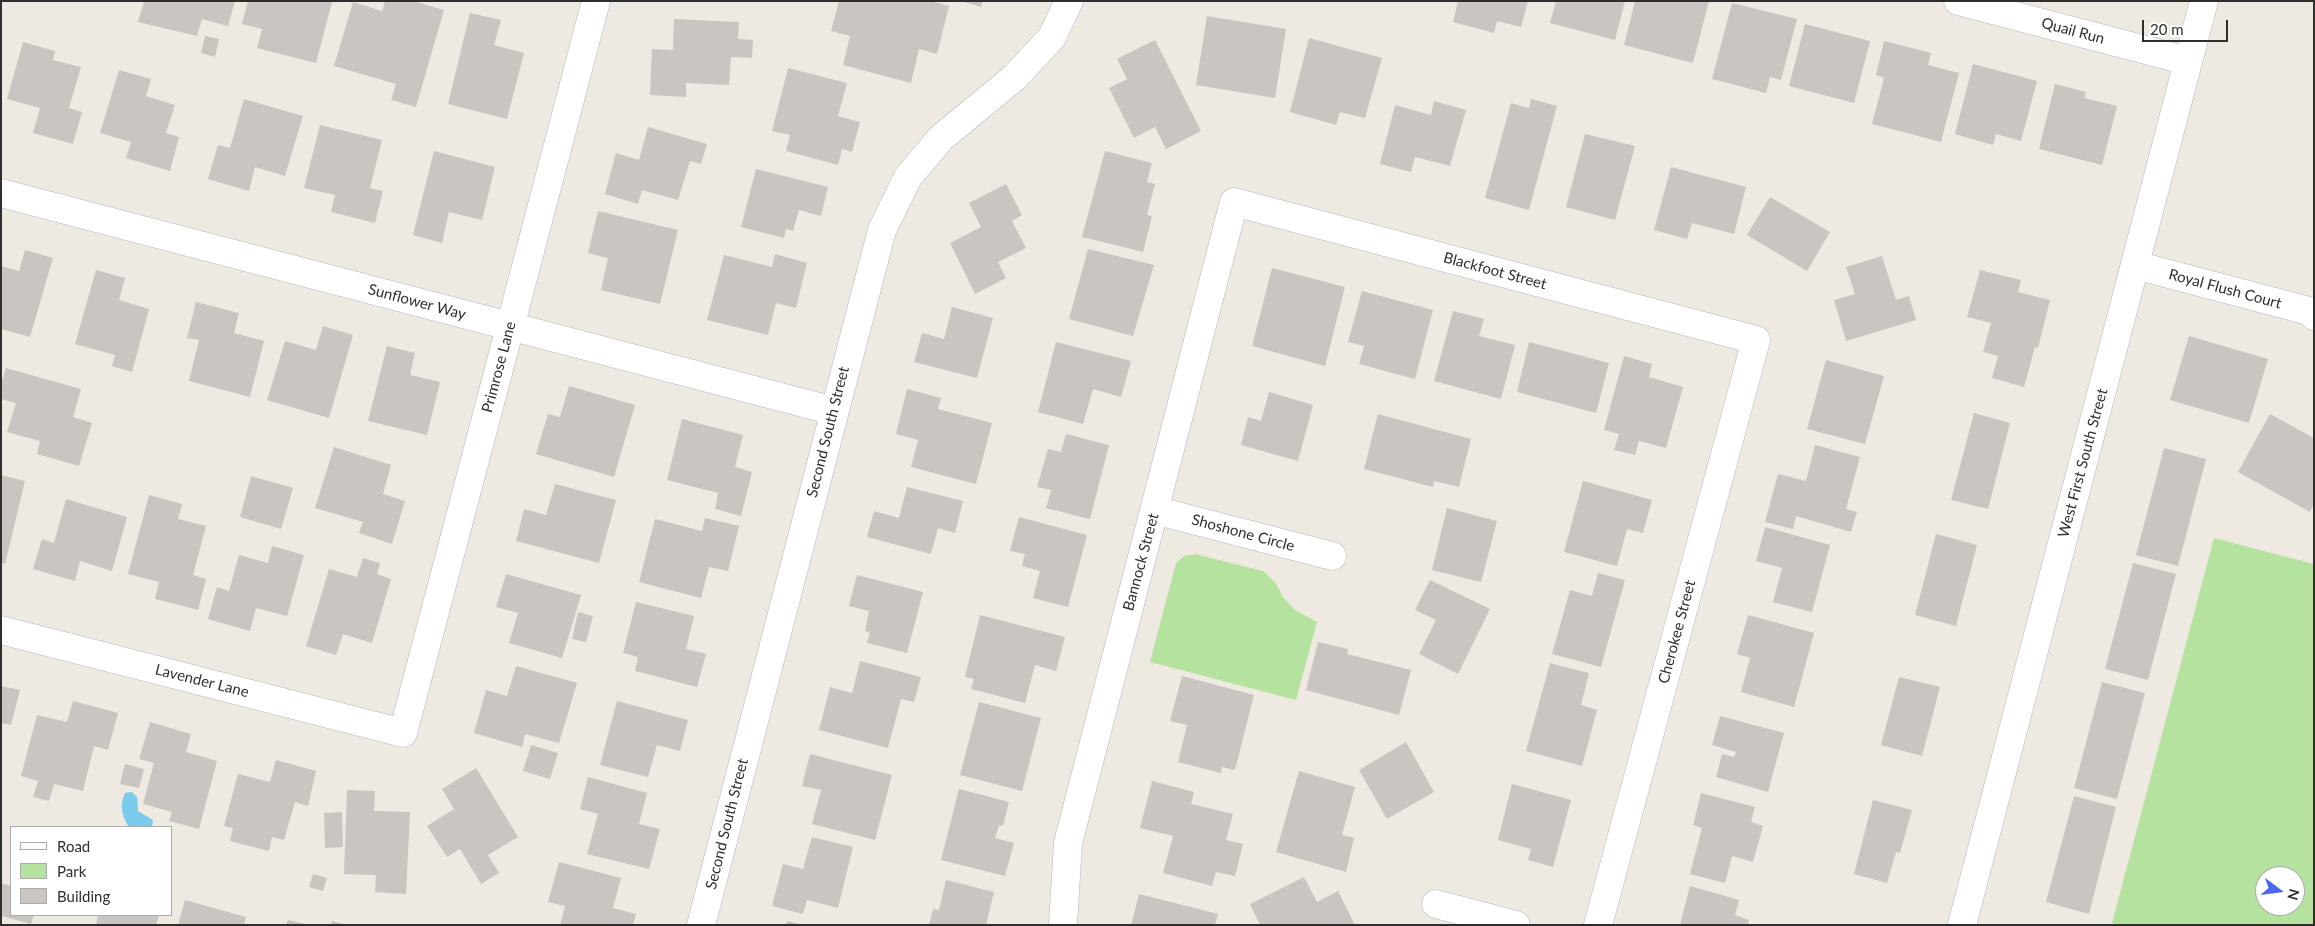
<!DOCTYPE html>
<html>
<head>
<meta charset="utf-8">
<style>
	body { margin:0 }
	#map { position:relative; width:2315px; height:926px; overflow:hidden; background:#eee9e1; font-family:Lato,sans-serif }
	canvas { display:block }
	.frame { position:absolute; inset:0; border:2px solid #2e2e2e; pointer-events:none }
	.legend { position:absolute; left:10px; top:826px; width:162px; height:90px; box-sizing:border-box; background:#fff; border:1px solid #ababab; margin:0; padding:6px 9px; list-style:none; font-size:15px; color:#2e2e2e }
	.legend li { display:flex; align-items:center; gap:10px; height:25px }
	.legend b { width:25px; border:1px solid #ababab }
	.north { position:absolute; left:2255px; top:866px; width:50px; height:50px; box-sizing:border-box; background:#fff; border:1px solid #ababab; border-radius:50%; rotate:105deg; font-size:14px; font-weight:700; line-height:20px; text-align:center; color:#2e2e2e }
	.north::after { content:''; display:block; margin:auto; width:18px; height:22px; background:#4967f3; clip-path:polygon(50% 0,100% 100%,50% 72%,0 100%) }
	.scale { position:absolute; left:2142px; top:20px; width:86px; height:22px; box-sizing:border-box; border:2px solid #2e2e2e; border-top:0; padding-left:6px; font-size:15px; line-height:18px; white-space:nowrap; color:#2e2e2e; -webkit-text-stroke:4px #fff; paint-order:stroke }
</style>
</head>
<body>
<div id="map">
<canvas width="2315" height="926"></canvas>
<div class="frame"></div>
<ul class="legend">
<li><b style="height:6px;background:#fff"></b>Road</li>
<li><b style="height:14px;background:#b6e2a0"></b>Park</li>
<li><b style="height:14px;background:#cac5c0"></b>Building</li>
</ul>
<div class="north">N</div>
<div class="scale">20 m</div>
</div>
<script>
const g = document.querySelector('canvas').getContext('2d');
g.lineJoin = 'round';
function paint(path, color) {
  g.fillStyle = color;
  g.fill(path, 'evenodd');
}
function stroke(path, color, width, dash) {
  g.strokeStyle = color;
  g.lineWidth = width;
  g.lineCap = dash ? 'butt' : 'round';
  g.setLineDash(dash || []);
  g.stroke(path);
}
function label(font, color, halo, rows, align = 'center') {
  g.font = font + ' Lato,sans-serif';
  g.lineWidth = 4;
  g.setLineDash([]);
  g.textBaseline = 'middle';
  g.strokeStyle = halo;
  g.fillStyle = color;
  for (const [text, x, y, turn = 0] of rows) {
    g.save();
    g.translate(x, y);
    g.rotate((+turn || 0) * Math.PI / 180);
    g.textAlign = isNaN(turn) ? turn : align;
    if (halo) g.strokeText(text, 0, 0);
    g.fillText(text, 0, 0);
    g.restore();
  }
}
paint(new Path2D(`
	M 2214,538 L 2314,564 L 2314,925 L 2120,925 L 2112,923 ZM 2265,876 L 2295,876 L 2295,906 L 2265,906 Z
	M 1195,554 L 1263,571 L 1275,582 L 1283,597 L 1295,610 L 1317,622 L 1296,700 L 1150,662 L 1176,563 L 1184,556 Z`), '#b6e2a0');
paint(new Path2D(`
	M 132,792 L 137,797 L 138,811 L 153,820 L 152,827 L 129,827 C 122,817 119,805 125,793 Z`), '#79cceb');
paint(new Path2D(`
	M 144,1 L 235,1 L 228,26 L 202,19 L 197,36 L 138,22 Z
	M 248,1 L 332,2 L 316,63 L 257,48 L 262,29 L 242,24 Z
	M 385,1 L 413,1 L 444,10 L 416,107 L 391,100 L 396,84 L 334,66 L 353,2 L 382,11 Z
	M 839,1 L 930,1 L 949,6 L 937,54 L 919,49 L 911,83 L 843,65 L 850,36 L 831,31 Z
	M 961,1 L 983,1 L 981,7 Z
	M 1458,1 L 1528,1 L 1521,27 L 1497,21 L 1494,33 L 1453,22 Z
	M 1556,1 L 1625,1 L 1615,40 L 1550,23 Z
	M 1635,1 L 1709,1 L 1693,63 L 1624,45 Z
	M 1732,3 L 1797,19 L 1781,80 L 1770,77 L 1766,93 L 1712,79 Z
	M 470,13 L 501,20 L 494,45 L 524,53 L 507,119 L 448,104 Z
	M 1207,16 L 1286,29 L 1275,98 L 1196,85 Z
	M 674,19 L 739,22 L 738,39 L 753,40 L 752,58 L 731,57 L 729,85 L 686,83 L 686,97 L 650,95 L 652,49 L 673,50 Z
	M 1805,24 L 1870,41 L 1854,103 L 1789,86 Z
	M 205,36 L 219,39 L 215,57 L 201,53 Z
	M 1309,38 L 1382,58 L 1365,118 L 1340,112 L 1336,125 L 1290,112 Z
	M 1155,40 L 1201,131 L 1166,149 L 1155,127 L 1134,138 L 1109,88 L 1127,79 L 1117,59 Z
	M 1884,41 L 1931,53 L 1928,65 L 1959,73 L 1941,142 L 1872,124 L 1884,78 L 1876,75 Z
	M 23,42 L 55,51 L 53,60 L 81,67 L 69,108 L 82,112 L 73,144 L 33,133 L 40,108 L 7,99 Z
	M 1973,64 L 2037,81 L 2021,141 L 1996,134 L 1993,145 L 1955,134 Z
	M 788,68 L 847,83 L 838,116 L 860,122 L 852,152 L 842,149 L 838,165 L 786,151 L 790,135 L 772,131 Z
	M 119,70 L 151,79 L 146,96 L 175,105 L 166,133 L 179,137 L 170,171 L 126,158 L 131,142 L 100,133 Z
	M 2055,84 L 2086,92 L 2084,98 L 2117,106 L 2102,165 L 2039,149 Z
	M 244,99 L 303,116 L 285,176 L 255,167 L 249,191 L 208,179 L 218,145 L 230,148 Z
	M 1531,99 L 1557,106 L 1529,210 L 1485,198 L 1511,103 L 1529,108 Z
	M 1434,101 L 1466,110 L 1450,166 L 1415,157 L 1411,172 L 1380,164 L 1395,105 L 1431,115 Z
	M 320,125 L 382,140 L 370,188 L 383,191 L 375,223 L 331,212 L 335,195 L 304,188 Z
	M 648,127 L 707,144 L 701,164 L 690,161 L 678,200 L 642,190 L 638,204 L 605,194 L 616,153 L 639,160 Z
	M 1585,134 L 1635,146 L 1615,220 L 1566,207 Z
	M 434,151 L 495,167 L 482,220 L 449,212 L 442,243 L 413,235 Z
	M 1105,151 L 1152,163 L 1147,182 L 1155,184 L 1147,215 L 1152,216 L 1143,252 L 1082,237 Z
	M 1671,167 L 1746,187 L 1734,234 L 1692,223 L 1687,239 L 1654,230 Z
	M 756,169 L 828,187 L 821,216 L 799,210 L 793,231 L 786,229 L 784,238 L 741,227 Z
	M 1006,184 L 1022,215 L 1012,221 L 1026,248 L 998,262 L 1006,278 L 975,294 L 950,243 L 981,227 L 969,203 Z
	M 1770,197 L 1830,232 L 1807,271 L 1747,235 Z
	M 598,211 L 678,230 L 660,304 L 601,290 L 608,258 L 588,253 Z
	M 1088,249 L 1154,265 L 1133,336 L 1069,319 Z
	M 25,250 L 53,258 L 30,337 L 1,329 L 1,266 L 19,271 Z
	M 775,254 L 807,263 L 796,308 L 776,303 L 768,335 L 707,320 L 724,255 L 772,267 Z
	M 1882,256 L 1896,300 L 1909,296 L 1916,320 L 1846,341 L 1834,300 L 1855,294 L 1846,267 Z
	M 1272,268 L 1345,287 L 1325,366 L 1252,346 Z
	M 96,270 L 125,278 L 119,300 L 149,309 L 132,372 L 112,366 L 115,355 L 75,344 Z
	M 1980,270 L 2021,280 L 2018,292 L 2050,300 L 2038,348 L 2035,347 L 2024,387 L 1992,378 L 1998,356 L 1983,352 L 1991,323 L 1967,317 Z
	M 1362,291 L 1433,310 L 1415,379 L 1359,364 L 1364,346 L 1348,342 Z
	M 196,302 L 239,313 L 234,333 L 264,341 L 250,397 L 189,381 L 199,340 L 187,338 Z
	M 952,307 L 993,318 L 977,378 L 914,362 L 922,333 L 944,339 Z
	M 1453,311 L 1484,319 L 1479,336 L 1515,345 L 1501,399 L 1434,381 Z
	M 323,326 L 353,335 L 329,418 L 267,400 L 285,341 L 316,350 Z
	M 2189,336 L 2268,359 L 2249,423 L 2170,400 Z
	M 1056,342 L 1131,361 L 1121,397 L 1093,389 L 1083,424 L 1038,412 Z
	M 1529,342 L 1609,363 L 1596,413 L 1517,392 Z
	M 387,346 L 415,353 L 410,375 L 440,382 L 427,435 L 368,421 Z
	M 1624,356 L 1652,364 L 1649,377 L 1683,387 L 1666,448 L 1639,441 L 1635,455 L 1614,450 L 1619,434 L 1604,430 Z
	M 1826,360 L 1884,376 L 1865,444 L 1807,429 Z
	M 6,368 L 81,389 L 73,417 L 92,423 L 79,466 L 37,454 L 40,441 L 7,432 L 16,403 L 1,399 L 1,385 Z
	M 569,386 L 635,405 L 614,477 L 536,454 L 548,414 L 560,417 Z
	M 907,389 L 941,398 L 938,409 L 992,423 L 976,484 L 911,467 L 918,440 L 896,434 Z
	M 1269,392 L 1313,405 L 1298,461 L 1241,445 L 1248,417 L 1261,421 Z
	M 1974,413 L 2010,423 L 1988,509 L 1951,500 Z
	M 1378,414 L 1471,439 L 1459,487 L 1434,481 L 1433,487 L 1364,469 Z
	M 2270,414 L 2314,438 L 2314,504 L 2310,512 L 2238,472 Z
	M 682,419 L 743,435 L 735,467 L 752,472 L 741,516 L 715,509 L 718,493 L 667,480 Z
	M 1066,434 L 1109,445 L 1090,519 L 1046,508 L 1051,490 L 1037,487 L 1048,449 L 1061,452 Z
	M 1815,445 L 1860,457 L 1846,509 L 1857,512 L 1851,532 L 1796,516 L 1793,529 L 1765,522 L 1778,474 L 1806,481 Z
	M 334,447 L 391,465 L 383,494 L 405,501 L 392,544 L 359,533 L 363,522 L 315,508 Z
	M 2164,448 L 2206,459 L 2178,566 L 2136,555 Z
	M 1,475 L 25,481 L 5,564 L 1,563 Z
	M 251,476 L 293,488 L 281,529 L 240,517 Z
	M 1583,481 L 1652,500 L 1643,533 L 1627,529 L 1617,566 L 1564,552 Z
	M 555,484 L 616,500 L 599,563 L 516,541 L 524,509 L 546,515 Z
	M 907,487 L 963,501 L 955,533 L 938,528 L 931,554 L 867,537 L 874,511 L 899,518 Z
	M 149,495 L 182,504 L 178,519 L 206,526 L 193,575 L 206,579 L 198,610 L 155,599 L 159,582 L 128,574 Z
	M 66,499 L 127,517 L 112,571 L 80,561 L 75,581 L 33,569 L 42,539 L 54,543 Z
	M 1447,508 L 1497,521 L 1481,582 L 1432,570 Z
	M 1019,517 L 1087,535 L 1068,607 L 1033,598 L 1040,571 L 1022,566 L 1025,554 L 1010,551 Z
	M 705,518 L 739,526 L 728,571 L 709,567 L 701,598 L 639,582 L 655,519 L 702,531 Z
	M 1765,527 L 1830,545 L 1812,612 L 1773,602 L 1782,568 L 1756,561 Z
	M 1936,534 L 1977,545 L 1956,626 L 1915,615 Z
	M 272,546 L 304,555 L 287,616 L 256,608 L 250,631 L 208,619 L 217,587 L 229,591 L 239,555 L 268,563 Z
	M 363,558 L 380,563 L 377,574 L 391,579 L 372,643 L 343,634 L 336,655 L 306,646 L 329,569 L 357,577 Z
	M 2133,563 L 2176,574 L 2148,680 L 2105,669 Z
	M 1598,573 L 1625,580 L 1601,667 L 1552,654 L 1570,590 L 1592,596 Z
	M 506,574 L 581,595 L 562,658 L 509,643 L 518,613 L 496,607 Z
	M 857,575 L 923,592 L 907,653 L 867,643 L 870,633 L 865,631 L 869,611 L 849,606 Z
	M 1430,580 L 1490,609 L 1458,674 L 1419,654 L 1436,620 L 1415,610 Z
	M 636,602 L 694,616 L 686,649 L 706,654 L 697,687 L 635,671 L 638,657 L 623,653 Z
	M 578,612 L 593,616 L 586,642 L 572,639 Z
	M 980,615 L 1065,637 L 1056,671 L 1035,665 L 1025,703 L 971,689 L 974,679 L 965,677 Z
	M 1748,615 L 1814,633 L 1794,707 L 1741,692 L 1750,658 L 1737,654 Z
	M 1318,642 L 1348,649 L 1347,654 L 1411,670 L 1399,715 L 1306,690 Z
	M 860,661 L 921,677 L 914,702 L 901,699 L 888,748 L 819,730 L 830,687 L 852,693 Z
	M 1550,663 L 1589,673 L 1581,705 L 1597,710 L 1582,766 L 1526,751 Z
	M 516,666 L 577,683 L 559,743 L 525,734 L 522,747 L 474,733 L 486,690 L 507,696 Z
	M 1182,676 L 1254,695 L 1235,770 L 1222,767 L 1221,773 L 1178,762 L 1187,725 L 1170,721 Z
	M 1899,677 L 1940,687 L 1922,756 L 1881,745 Z
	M 2102,682 L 2145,693 L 2117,799 L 2074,788 Z
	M 1,686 L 20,690 L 11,725 L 1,723 Z
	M 73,701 L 118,713 L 108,750 L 94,746 L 83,791 L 54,784 L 49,801 L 33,797 L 38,781 L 21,776 L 37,715 L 67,722 Z
	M 617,701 L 688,720 L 680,751 L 657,745 L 648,777 L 600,765 Z
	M 979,702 L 1041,718 L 1022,791 L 960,775 Z
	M 1720,716 L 1784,733 L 1768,792 L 1716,777 L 1722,754 L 1734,757 L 1736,752 L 1712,745 Z
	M 150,722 L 191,734 L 186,752 L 217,761 L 199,829 L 169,821 L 172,812 L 143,804 L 154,763 L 139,759 Z
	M 1406,742 L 1434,792 L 1387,819 L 1359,770 Z
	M 531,745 L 558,753 L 550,779 L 523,771 Z
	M 810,754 L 892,775 L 875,840 L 812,824 L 821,790 L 802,786 Z
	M 276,760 L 316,771 L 308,806 L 295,802 L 284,840 L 272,837 L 269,851 L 230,841 L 233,828 L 224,826 L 238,774 L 270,782 Z
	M 125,764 L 144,769 L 139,788 L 120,784 Z
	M 476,768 L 518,837 L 488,855 L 499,873 L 481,884 L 460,849 L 447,857 L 427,826 L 454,809 L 442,789 Z
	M 1299,771 L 1355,787 L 1342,835 L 1354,838 L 1346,872 L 1276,852 Z
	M 588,777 L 647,793 L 639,824 L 660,829 L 649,869 L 587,854 L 598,814 L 580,809 Z
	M 1152,781 L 1194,792 L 1191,804 L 1233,814 L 1226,840 L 1243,844 L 1235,876 L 1216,872 L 1212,886 L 1163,873 L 1173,836 L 1140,828 Z
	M 1512,784 L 1571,800 L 1553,867 L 1528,860 L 1531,849 L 1498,840 Z
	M 959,789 L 1009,802 L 1003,826 L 999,825 L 995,838 L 1014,843 L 1005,876 L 941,860 Z
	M 347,790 L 375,791 L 374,811 L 410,812 L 406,894 L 375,892 L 376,875 L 344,874 Z
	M 1701,793 L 1755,807 L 1751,822 L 1763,826 L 1753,862 L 1732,856 L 1725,883 L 1690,874 L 1702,828 L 1693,825 Z
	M 2074,796 L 2116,807 L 2089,914 L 2046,902 Z
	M 1873,800 L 1912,810 L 1900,853 L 1896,852 L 1887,883 L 1854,874 Z
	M 342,812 L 343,847 L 325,848 L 324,813 Z
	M 812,837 L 853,847 L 838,908 L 807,900 L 803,914 L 772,906 L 783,864 L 803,869 Z
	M 559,862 L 621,878 L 613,908 L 636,914 L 633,925 L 560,925 L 565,906 L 548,902 Z
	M 313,874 L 327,878 L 323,891 L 309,887 Z
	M 1304,877 L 1317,902 L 1338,891 L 1355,925 L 1260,925 L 1250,904 Z
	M 946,880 L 994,892 L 986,925 L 929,925 L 933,909 L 939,910 Z
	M 1,883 L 11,886 L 11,915 L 34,915 L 31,924 L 1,916 Z
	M 1690,886 L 1739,900 L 1735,915 L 1749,920 L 1748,925 L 1680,925 Z
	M 1139,894 L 1218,914 L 1215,925 L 1131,925 Z
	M 185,900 L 246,917 L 244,925 L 178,925 Z
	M 98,915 L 159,915 L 156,925 L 96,925 Z
	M 288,920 L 305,924 L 305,925 L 286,925 Z
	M 332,921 L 344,924 L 344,925 L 331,925 Z
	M 787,921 L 800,924 L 800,925 L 786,925 Z`), '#cac5c0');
const minor = new Path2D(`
	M 1958,1 L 2188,61
	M 1,193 L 834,411
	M 2135,265 L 2309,311 L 2314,316
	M 1154,510 L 1332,556
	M 1,630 L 403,733 L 596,1
	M 1436,904 L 1516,925
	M 701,925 L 882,230 L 908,177 L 941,138 L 1015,77 L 1052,37 L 1069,1
	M 1063,925 L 1068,843 L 1234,202 L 1756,340 L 1598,925
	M 1962,925 L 2204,1`);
stroke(minor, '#b4b7c0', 29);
stroke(minor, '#fff', 28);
label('15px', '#2e2e2e', '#fff', [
	["Quail Run",2073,31,15],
	["Blackfoot Street",1495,271,15],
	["Royal Flush Court",2225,289,15],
	["Sunflower Way",417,302,15],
	["Primrose Lane",499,367,-75],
	["Second South Street",828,432,-76],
	["West First South Street",2083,463,-75],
	["Shoshone Circle",1243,533,15],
	["Bannock Street",1141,562,-75],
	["Cherokee Street",1677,632,-75],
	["Lavender Lane",202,681,14],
	["Second South Street",727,824,-76]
]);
</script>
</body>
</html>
